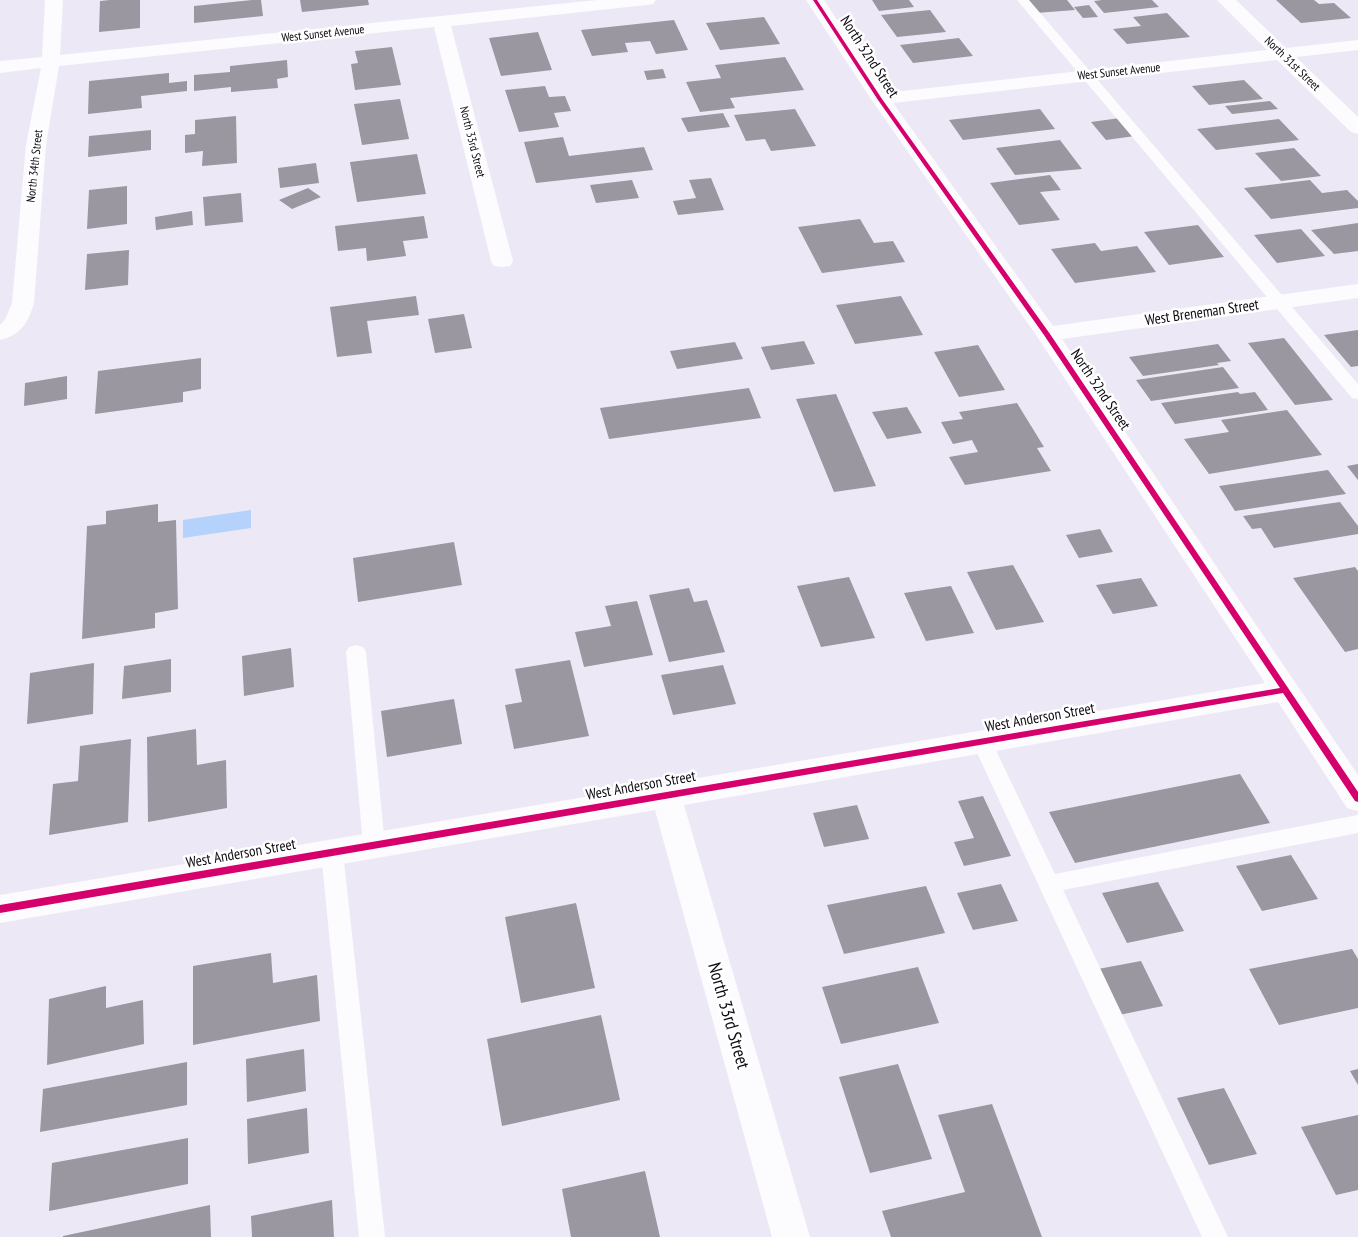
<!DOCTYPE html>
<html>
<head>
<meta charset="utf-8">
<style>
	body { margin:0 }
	canvas { display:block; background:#ede8f5 }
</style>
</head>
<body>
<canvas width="1358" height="1237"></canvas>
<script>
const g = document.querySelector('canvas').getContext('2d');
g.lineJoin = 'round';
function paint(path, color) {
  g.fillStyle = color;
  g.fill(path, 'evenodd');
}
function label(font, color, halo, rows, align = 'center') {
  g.font = font + ' "PT Sans Narrow",sans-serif';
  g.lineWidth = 5;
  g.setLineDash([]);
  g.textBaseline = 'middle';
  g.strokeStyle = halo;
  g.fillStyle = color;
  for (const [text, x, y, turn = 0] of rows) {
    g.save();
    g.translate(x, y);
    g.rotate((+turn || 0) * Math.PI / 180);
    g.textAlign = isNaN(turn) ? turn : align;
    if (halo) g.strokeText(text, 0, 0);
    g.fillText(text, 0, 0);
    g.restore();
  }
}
paint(new Path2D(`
	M 251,510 L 251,528 L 183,538 L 183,520 Z`), '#b4d2fb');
paint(new Path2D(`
	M 110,0 L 140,0 L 140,28 L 99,32 L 100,1 Z
	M 252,0 L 261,0 L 263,16 L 194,23 L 194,6 Z
	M 300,0 L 368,0 L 369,5 L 302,12 Z
	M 872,0 L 909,0 L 914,7 L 879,11 Z
	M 1025,0 L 1067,0 L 1075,10 L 1036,13 Z
	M 1102,0 L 1152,0 L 1159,7 L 1104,13 L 1094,1 Z
	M 1276,0 L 1314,0 L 1319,4 L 1334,3 L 1351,18 L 1301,23 Z
	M 1089,5 L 1098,17 L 1083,18 L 1074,7 Z
	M 930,10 L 946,32 L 897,37 L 881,15 Z
	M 1167,13 L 1190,37 L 1127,44 L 1113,29 L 1141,26 L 1133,17 Z
	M 764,17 L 780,44 L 720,50 L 706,23 Z
	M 674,20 L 688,50 L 656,54 L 650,41 L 625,43 L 628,52 L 592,56 L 581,30 Z
	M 538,32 L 552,70 L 501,76 L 489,38 Z
	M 959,38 L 973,56 L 913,63 L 900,45 Z
	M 392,47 L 401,85 L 355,90 L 351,64 L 358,63 L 355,51 Z
	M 785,57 L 804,90 L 730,98 L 735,108 L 700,112 L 686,82 L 721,78 L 715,65 Z
	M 287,60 L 288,77 L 277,79 L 278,88 L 231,92 L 231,87 L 194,91 L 194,75 L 230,72 L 230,66 Z
	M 663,69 L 666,78 L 647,80 L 644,71 Z
	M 169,73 L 169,83 L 187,81 L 187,91 L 141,96 L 142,108 L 88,114 L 89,81 Z
	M 1244,80 L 1263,99 L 1209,105 L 1192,86 Z
	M 545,86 L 549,97 L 565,96 L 571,111 L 554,113 L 559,127 L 519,132 L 505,90 Z
	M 400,99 L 409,139 L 362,145 L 354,104 Z
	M 1270,101 L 1278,109 L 1232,114 L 1225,106 Z
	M 795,109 L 816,146 L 771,151 L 765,139 L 746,141 L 734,115 Z
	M 1040,109 L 1055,129 L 963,140 L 949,120 Z
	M 723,113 L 730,127 L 688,132 L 681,118 Z
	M 236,116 L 237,163 L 202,166 L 203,151 L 185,153 L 185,135 L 195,134 L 195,120 Z
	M 1120,118 L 1135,136 L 1106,140 L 1091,122 Z
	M 1279,119 L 1299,140 L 1216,150 L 1197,129 Z
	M 151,130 L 151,150 L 88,157 L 89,136 Z
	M 563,137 L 569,156 L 644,147 L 653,170 L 536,183 L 524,142 Z
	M 1060,140 L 1082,169 L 1015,175 L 996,148 Z
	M 1294,148 L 1321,176 L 1281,181 L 1255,153 Z
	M 417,154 L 426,194 L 357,202 L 350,162 Z
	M 316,163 L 319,183 L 280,188 L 278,168 Z
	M 1050,175 L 1061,190 L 1040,192 L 1060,220 L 1019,225 L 990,183 Z
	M 711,178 L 724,210 L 678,215 L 673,201 L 696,198 L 689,180 Z
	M 632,180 L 639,198 L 596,203 L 590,185 Z
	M 1310,180 L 1322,193 L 1347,190 L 1358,201 L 1358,208 L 1271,219 L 1244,188 Z
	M 127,186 L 127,224 L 87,229 L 89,190 Z
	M 308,188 L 321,197 L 292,209 L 279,200 Z
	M 241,193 L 243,222 L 205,226 L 203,197 Z
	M 192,211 L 193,225 L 156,230 L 155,217 Z
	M 424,216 L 428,238 L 403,241 L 406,256 L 367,261 L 366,248 L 338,251 L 335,226 Z
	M 860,219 L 874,243 L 893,241 L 905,262 L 822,273 L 798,227 Z
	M 1358,223 L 1358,251 L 1334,254 L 1311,230 Z
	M 1198,225 L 1224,257 L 1169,265 L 1144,232 Z
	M 1301,229 L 1325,256 L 1277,263 L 1254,235 Z
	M 1095,243 L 1101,251 L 1137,246 L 1156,272 L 1075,283 L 1051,249 Z
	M 129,250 L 128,285 L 85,290 L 87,254 Z
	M 416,296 L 419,315 L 367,321 L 372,353 L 337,357 L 330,307 Z
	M 901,296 L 923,335 L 855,344 L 836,305 Z
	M 464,314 L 472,348 L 435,353 L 428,319 Z
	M 1358,330 L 1358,366 L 1351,367 L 1324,335 Z
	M 1284,338 L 1333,400 L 1295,405 L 1248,343 Z
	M 804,341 L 815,364 L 771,370 L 761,347 Z
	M 735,342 L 743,359 L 677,369 L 670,351 Z
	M 1218,344 L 1231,361 L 1217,363 L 1219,365 L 1143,376 L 1129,357 Z
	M 978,345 L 1005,390 L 959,397 L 934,352 Z
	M 201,358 L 201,389 L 183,392 L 183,402 L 95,414 L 98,371 Z
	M 1223,367 L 1239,388 L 1151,401 L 1136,380 Z
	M 67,376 L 67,399 L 24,406 L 25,383 Z
	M 749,388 L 761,418 L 609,439 L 600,408 Z
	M 1238,392 L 1240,394 L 1255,392 L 1268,410 L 1175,424 L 1161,403 Z
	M 836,394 L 876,486 L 834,492 L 796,399 Z
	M 1017,403 L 1044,447 L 1037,448 L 1051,471 L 965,485 L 949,457 L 978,452 L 972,440 L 953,444 L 941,422 L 963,419 L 959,412 Z
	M 907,407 L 922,433 L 887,439 L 872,412 Z
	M 1287,410 L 1322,455 L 1209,474 L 1184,439 L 1229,432 L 1221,420 Z
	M 1358,464 L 1358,480 L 1347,466 Z
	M 1328,470 L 1346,494 L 1235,511 L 1219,486 Z
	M 1340,502 L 1358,526 L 1358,534 L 1274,548 L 1261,528 L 1252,529 L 1243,516 Z
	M 158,504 L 158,522 L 176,520 L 178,609 L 155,613 L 155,628 L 82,639 L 87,526 L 106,524 L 106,511 Z
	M 1100,529 L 1113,552 L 1079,558 L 1066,535 Z
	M 454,542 L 462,585 L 358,602 L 353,558 Z
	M 1013,565 L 1044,622 L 996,630 L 967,572 Z
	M 1355,567 L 1358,571 L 1358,649 L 1345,652 L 1293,578 Z
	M 849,577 L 875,638 L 821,647 L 797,586 Z
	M 1141,578 L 1158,606 L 1113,614 L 1096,585 Z
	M 951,586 L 974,633 L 926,641 L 904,593 Z
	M 689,588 L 694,602 L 707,600 L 725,652 L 669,662 L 649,595 Z
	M 637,601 L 653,655 L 584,667 L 575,632 L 611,626 L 605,606 Z
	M 291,648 L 294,687 L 244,696 L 242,656 Z
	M 171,659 L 171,692 L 122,699 L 124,666 Z
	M 570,660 L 589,736 L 514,749 L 505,705 L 522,702 L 515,669 Z
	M 94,663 L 93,714 L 27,724 L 30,673 Z
	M 723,665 L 736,704 L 673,715 L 661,675 Z
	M 454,699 L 462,744 L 387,757 L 381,711 Z
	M 196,729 L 197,765 L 226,760 L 227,808 L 148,822 L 147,737 Z
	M 131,739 L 128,822 L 49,835 L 53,784 L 78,781 L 80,746 Z
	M 1240,774 L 1270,823 L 1075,863 L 1049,812 Z
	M 983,796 L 1011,856 L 964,866 L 954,842 L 974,838 L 958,801 Z
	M 857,805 L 869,839 L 824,847 L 813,813 Z
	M 1291,855 L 1318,899 L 1262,911 L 1236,866 Z
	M 1158,882 L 1184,931 L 1127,943 L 1102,893 Z
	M 1001,884 L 1018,921 L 973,930 L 957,893 Z
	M 926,886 L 945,933 L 844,954 L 827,905 Z
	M 576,903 L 595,988 L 521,1003 L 505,917 Z
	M 1352,949 L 1358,959 L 1358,1008 L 1279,1025 L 1249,969 Z
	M 271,953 L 273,983 L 317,975 L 320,1021 L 193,1045 L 193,966 Z
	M 1141,961 L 1163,1006 L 1119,1015 L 1098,969 Z
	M 918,967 L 939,1023 L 841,1044 L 822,987 Z
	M 106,986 L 106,1008 L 143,1000 L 144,1044 L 47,1065 L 49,999 Z
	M 601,1015 L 620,1100 L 502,1126 L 487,1039 Z
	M 304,1049 L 306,1091 L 247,1102 L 246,1059 Z
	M 187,1062 L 187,1105 L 40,1132 L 43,1089 Z
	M 898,1064 L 932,1159 L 870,1173 L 839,1077 Z
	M 1358,1069 L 1358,1085 L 1350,1071 Z
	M 1224,1088 L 1257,1154 L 1209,1165 L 1177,1098 Z
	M 992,1104 L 1042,1237 L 891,1237 L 882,1211 L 965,1192 L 938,1115 Z
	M 307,1108 L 309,1153 L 248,1164 L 247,1119 Z
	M 1358,1115 L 1358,1190 L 1336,1195 L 1301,1127 Z
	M 188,1138 L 188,1184 L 49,1211 L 52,1163 Z
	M 645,1171 L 660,1237 L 571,1237 L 562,1189 Z
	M 332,1200 L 334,1237 L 252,1237 L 251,1216 Z
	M 210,1205 L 211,1237 L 63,1237 L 63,1236 Z`), '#9a97a0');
paint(new Path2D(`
	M 1017,0 L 1029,0 L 1358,384 L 1358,399 L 1352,398 Z
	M 356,645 L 363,647 L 366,652 L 385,845 L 382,851 L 374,854 L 366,851 L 363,845 L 346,652 L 349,647 Z
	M 982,734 L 989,736 L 992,742 L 1055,874 L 1358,815 L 1358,833 L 1063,890 L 1228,1237 L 1202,1237 L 972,742 L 975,736 Z
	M 332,843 L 340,846 L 343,852 L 385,1237 L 359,1237 L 321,852 L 324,846 Z`), '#fcfcfe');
paint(new Path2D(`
	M 45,0 L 63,0 L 60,55 L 597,0 L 656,0 L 653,4 L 647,5 L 451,26 L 513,261 L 510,266 L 502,267 L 494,266 L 491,261 L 434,27 L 59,66 L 46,145 L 34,303 C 28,323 21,335 0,340 L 0,325 L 5,320 L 12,303 L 26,145 L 41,68 L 0,73 L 0,61 L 42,57 Z
	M 806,0 L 824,0 L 885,93 L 1267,50 L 1217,0 L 1236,0 L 1286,48 L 1358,40 L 1358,50 L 1296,57 L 1358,117 L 1358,134 L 1351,132 L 1277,60 L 893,103 L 1053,326 L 1358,284 L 1358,298 L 1062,339 L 1358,775 L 1358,811 L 1347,808 L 1278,702 L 684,805 L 810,1237 L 772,1237 L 655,810 L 0,923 L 0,895 L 1265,683 L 1036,335 L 871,99 Z`), '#fcfcfe');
paint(new Path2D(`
	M 813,0 L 817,0 L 882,99 L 1050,334 L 1358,792 L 1358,802 L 1355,801 L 1283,693 L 0,913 L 0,905 L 1280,688 L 1044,335 L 878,100 Z`), '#d6006c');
label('12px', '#0d0a11', '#fff', [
	["West Sunset Avenue",323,34,-6],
	["North 31st Street",1292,64,44],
	["West Sunset Avenue",1119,72,-6],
	["North 33rd Street",472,142,76],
	["North 34th Street",35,166,-84]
]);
label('15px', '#0d0a11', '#fff', [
	["North 32nd Street",869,57,57],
	["West Breneman Street",1202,313,-8],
	["North 32nd Street",1100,390,56],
	["West Anderson Street",1040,718,-10],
	["West Anderson Street",641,786,-10],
	["West Anderson Street",241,854,-10]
]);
label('18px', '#0d0a11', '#fff', [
	["North 33rd Street",728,1016,74]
]);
</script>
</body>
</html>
